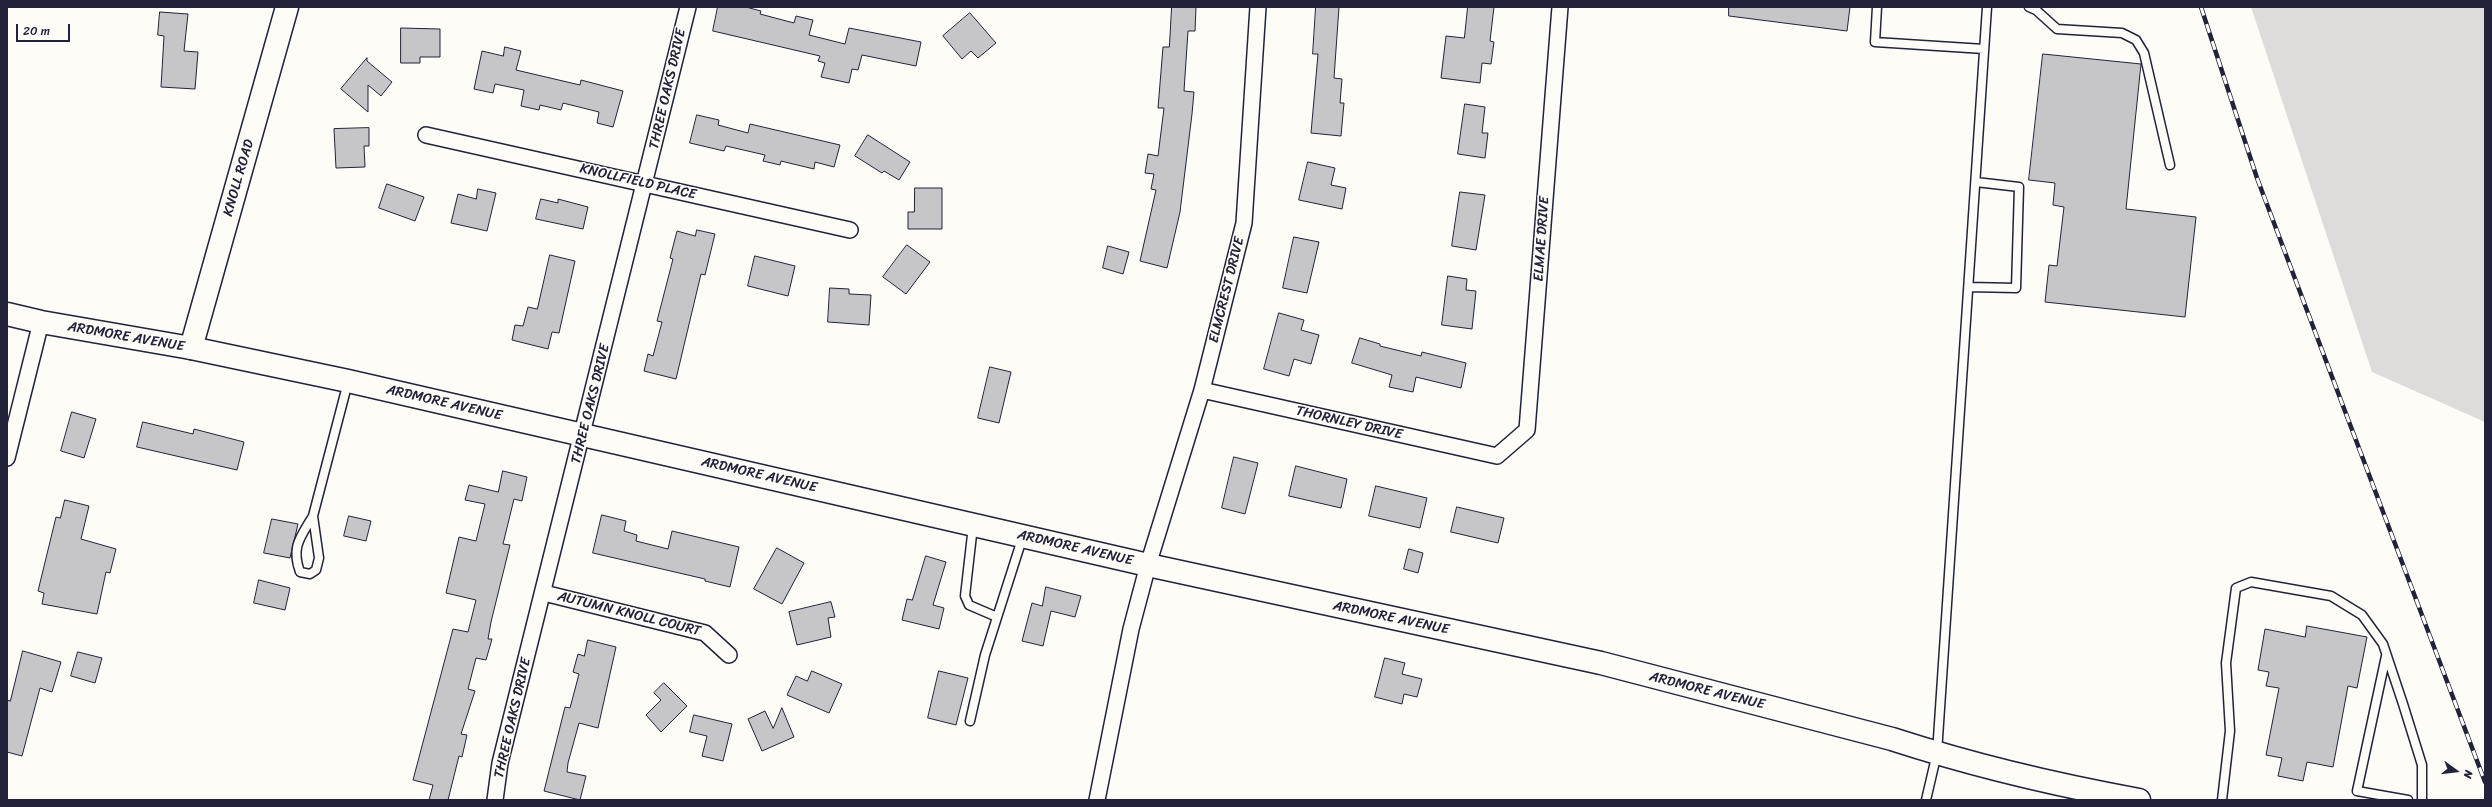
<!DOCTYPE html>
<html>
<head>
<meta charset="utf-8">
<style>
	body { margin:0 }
	#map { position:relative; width:2492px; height:807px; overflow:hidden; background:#fdfcf7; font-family:Sriracha,sans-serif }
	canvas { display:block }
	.frame { position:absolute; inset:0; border:8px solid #22223b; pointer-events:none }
	.north { position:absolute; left:2436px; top:751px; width:40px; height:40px; -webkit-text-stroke:3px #fdfcf7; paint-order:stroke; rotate:105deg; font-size:11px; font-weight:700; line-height:16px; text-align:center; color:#22223b }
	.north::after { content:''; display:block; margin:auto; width:14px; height:18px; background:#22223b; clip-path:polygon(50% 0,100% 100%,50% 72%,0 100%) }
	.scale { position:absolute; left:16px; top:24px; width:54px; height:18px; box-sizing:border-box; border:2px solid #22223b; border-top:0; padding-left:5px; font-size:12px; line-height:14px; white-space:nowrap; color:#22223b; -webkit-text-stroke:3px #fdfcf7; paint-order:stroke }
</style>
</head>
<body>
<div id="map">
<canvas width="2492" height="807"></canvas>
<div class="frame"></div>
<div class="north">N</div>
<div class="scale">20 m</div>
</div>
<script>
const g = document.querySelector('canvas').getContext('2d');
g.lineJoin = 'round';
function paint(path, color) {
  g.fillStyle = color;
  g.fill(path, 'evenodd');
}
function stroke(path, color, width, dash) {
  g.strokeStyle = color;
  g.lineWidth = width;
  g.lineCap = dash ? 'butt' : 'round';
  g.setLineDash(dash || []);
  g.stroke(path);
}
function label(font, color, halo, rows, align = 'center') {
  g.font = font + ' Sriracha,sans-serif';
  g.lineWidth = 3;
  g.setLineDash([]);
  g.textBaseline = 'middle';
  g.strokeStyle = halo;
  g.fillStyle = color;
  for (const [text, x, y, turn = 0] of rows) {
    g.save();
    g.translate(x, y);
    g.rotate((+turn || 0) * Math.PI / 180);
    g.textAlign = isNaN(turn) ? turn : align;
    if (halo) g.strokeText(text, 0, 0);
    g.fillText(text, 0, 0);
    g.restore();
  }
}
paint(new Path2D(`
	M 2251,7 L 2485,7 L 2485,422 L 2372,372 Z`), '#dddcdb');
const building = new Path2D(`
	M 718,7 L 746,7 L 761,11 L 760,14 L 794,23 L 796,16 L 813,20 L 809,35 L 845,44 L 849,28 L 921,42 L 916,66 L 862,55 L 858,70 L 852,69 L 849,83 L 821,77 L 825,63 L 818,61 L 820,56 L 713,31 Z
	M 1172,7 L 1196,7 L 1195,31 L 1188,31 L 1184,91 L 1194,92 L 1192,114 L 1180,212 L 1167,268 L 1140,261 L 1156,190 L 1151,189 L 1154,174 L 1145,173 L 1148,154 L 1158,156 L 1164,108 L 1158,108 L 1163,47 L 1169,47 Z
	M 1316,7 L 1339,7 L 1334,78 L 1342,79 L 1340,103 L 1344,103 L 1341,136 L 1311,133 L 1318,54 L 1313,54 Z
	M 1468,7 L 1494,7 L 1490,41 L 1494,42 L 1491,64 L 1482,63 L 1480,83 L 1441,78 L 1446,36 L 1464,38 Z
	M 1729,7 L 1850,7 L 1847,31 L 1729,16 Z
	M 160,12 L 188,14 L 184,51 L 198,52 L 195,89 L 161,87 L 164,36 L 158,35 Z
	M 970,13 L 996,43 L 978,58 L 971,51 L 962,59 L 943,36 Z
	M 401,28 L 440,29 L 440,57 L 420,57 L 420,63 L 401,63 Z
	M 505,47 L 521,51 L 516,70 L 580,85 L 581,80 L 623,91 L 613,127 L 597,123 L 599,112 L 563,103 L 561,110 L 540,105 L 539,110 L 521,106 L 524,90 L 495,84 L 493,93 L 474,89 L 482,51 L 503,56 Z
	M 2043,54 L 2141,64 L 2126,209 L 2196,217 L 2185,317 L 2045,302 L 2049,265 L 2057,266 L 2064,207 L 2053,205 L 2055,183 L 2029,180 Z
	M 367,58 L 367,61 L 392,82 L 381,96 L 368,85 L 368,112 L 341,89 Z
	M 1465,104 L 1485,107 L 1482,133 L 1488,133 L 1485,158 L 1458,154 Z
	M 697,115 L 719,120 L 718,125 L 748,133 L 750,124 L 840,145 L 834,167 L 815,162 L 814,169 L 781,161 L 780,165 L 763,161 L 765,155 L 726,146 L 724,151 L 690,143 Z
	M 369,128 L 369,146 L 364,146 L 365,167 L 336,168 L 334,129 Z
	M 868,135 L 910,162 L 899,180 L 884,171 L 882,173 L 855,156 Z
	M 1308,162 L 1335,168 L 1331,185 L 1346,188 L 1342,209 L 1299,200 Z
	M 387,184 L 424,197 L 415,221 L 379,208 Z
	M 915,188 L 942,188 L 942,229 L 908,229 L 908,212 L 914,212 Z
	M 478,189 L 496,193 L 487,231 L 451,223 L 458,194 L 476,199 Z
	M 1460,192 L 1485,195 L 1476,250 L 1452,246 Z
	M 541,199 L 558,203 L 558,199 L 588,207 L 583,229 L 536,219 Z
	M 697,230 L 715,234 L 705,275 L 701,274 L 676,379 L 644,371 L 648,354 L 653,356 L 662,322 L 657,321 L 673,259 L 670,258 L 677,231 L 695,236 Z
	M 1294,237 L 1319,242 L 1307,293 L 1283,288 Z
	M 907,245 L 930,262 L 906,294 L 883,277 Z
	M 1108,246 L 1129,252 L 1123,274 L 1103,268 Z
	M 550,255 L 575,261 L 559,333 L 552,332 L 548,349 L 512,340 L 515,325 L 523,326 L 528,307 L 537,309 Z
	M 755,256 L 795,266 L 788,296 L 748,286 Z
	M 1448,276 L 1467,279 L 1466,290 L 1476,291 L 1472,329 L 1442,325 Z
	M 830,288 L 849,289 L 849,294 L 871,295 L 869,325 L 828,322 Z
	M 1279,313 L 1304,320 L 1301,330 L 1319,335 L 1311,364 L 1294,359 L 1289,376 L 1264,369 Z
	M 1360,338 L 1380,344 L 1380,346 L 1421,356 L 1422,352 L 1466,363 L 1461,388 L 1416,377 L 1413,392 L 1389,387 L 1392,375 L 1352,363 Z
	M 990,367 L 1011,372 L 999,423 L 978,418 Z
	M 72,412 L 96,419 L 84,458 L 61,451 Z
	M 143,422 L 193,434 L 194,429 L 244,442 L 237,470 L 137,447 Z
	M 1234,457 L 1258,463 L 1245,514 L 1222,508 Z
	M 1296,466 L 1347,479 L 1341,508 L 1289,496 Z
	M 503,471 L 527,477 L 522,501 L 514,499 L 503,544 L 510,545 L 491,622 L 488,639 L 492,639 L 486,660 L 476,658 L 468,689 L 475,691 L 461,734 L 467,735 L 462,757 L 459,756 L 448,800 L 429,800 L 433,785 L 413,780 L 453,629 L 468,632 L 476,600 L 446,593 L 459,537 L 476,541 L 485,504 L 465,500 L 469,485 L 498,492 Z
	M 1376,486 L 1427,498 L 1420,528 L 1369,516 Z
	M 65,500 L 89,506 L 81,539 L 116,549 L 110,573 L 106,572 L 97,614 L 42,604 L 44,593 L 38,591 L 56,517 L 60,518 Z
	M 1457,507 L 1504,518 L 1498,543 L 1451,532 Z
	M 602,515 L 626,521 L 624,531 L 637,535 L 636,541 L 668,549 L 672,531 L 739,547 L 730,587 L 705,581 L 705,579 L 593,553 Z
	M 349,516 L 371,521 L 366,541 L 344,536 Z
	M 272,519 L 298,524 L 290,558 L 264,553 Z
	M 777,548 L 804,563 L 782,604 L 754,589 Z
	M 1409,549 L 1423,553 L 1418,573 L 1404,569 Z
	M 926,556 L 946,562 L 933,605 L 944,608 L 939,629 L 902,620 L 907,599 L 912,600 Z
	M 259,580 L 290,588 L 285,610 L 254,603 Z
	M 1046,587 L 1081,596 L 1075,617 L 1051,611 L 1043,646 L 1022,641 L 1032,603 L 1042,606 Z
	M 831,602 L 835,617 L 828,618 L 831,637 L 797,645 L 789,612 Z
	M 2307,626 L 2367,637 L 2357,688 L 2348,686 L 2333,767 L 2307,762 L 2303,781 L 2278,776 L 2282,758 L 2266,755 L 2279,688 L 2266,686 L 2269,672 L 2258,670 L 2265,629 L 2305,637 Z
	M 588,640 L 616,647 L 598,728 L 579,723 L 568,763 L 567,772 L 586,776 L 580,800 L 544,791 L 565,707 L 570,708 L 579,674 L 573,672 L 578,654 L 584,656 Z
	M 23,651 L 61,662 L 52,692 L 40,688 L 22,756 L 7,752 L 7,700 L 10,701 Z
	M 78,652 L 102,658 L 95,683 L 71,676 Z
	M 1385,658 L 1405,663 L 1402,674 L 1422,679 L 1417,697 L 1404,694 L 1402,704 L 1375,697 Z
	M 812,671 L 842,684 L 829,713 L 787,695 L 796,676 L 807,681 Z
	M 939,671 L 968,678 L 956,725 L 928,718 Z
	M 664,683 L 687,706 L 661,732 L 646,715 L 661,700 L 654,693 Z
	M 782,708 L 794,737 L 762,751 L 748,719 L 765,711 L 773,728 Z
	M 694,715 L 732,724 L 723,761 L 702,756 L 707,736 L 690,732 Z`);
paint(building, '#c6c6c8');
stroke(building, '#22223b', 1);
const lane = new Path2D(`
	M 1877,7 L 1875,42 L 1984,49
	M 2029,7 L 2036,10 L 2057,29 L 2122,33 L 2136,40 L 2144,53 L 2170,165
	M 1969,287 L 2016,288 L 2019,187 L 1976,182
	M 313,516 C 300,538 291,547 300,572 L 310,574 L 316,570 L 319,558 L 313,516 L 348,382
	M 973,526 L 965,596 L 969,605 L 997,617
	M 2386,656 L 2357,791 L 2408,800
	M 970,721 L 985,655 L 1023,536
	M 1926,800 L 1937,753 L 1987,7
	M 2222,800 L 2230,731 L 2226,663 L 2236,588 L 2251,582 L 2331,596 L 2362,615 L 2383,644 L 2403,704 L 2422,765 L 2422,800`);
const street = new Path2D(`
	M 426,135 L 850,230
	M 1202,390 L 1497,456 L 1527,430 L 1560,7
	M 7,458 L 41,322
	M 544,593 L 705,633 L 729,655
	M 495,800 L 500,763 L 688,7
	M 1097,800 L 1131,629 L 1148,565 L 1202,390 L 1244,223 L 1258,7`);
const secondary = new Path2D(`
	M 191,348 L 287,7`);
const primary = new Path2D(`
	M 7,314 L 41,322 L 191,348 L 348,381 L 1148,565 L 1601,663 L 1892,739 C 1972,765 2056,785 2139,800`);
stroke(lane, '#22223b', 11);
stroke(street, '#22223b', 18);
stroke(secondary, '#22223b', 25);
stroke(primary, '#22223b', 25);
stroke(lane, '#fdfcf7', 8);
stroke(street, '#fdfcf7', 15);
stroke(secondary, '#fdfcf7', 22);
stroke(primary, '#fdfcf7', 22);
const rail = new Path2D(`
	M 2201,7 L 2257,178 L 2485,782`);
stroke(rail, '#22223b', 4.5);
stroke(rail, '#fdfcf7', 3, [9]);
label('14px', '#22223b', '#fdfcf7', [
	["THREE OAKS DRIVE",668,89,-77],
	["KNOLL ROAD",239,178,-74],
	["KNOLLFIELD PLACE",638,182,13],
	["ELMAE DRIVE",1542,239,-86],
	["ELMCREST DRIVE",1227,290,-76],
	["ARDMORE AVENUE",126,337,10],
	["ARDMORE AVENUE",444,403,13],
	["THREE OAKS DRIVE",591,404,-76],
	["THORNLEY DRIVE",1349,423,13],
	["ARDMORE AVENUE",759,475,13],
	["ARDMORE AVENUE",1075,548,13],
	["AUTUMN KNOLL COURT",629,614,14],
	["ARDMORE AVENUE",1391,618,12],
	["ARDMORE AVENUE",1707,691,14],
	["THREE OAKS DRIVE",513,718,-77]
]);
</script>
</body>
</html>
